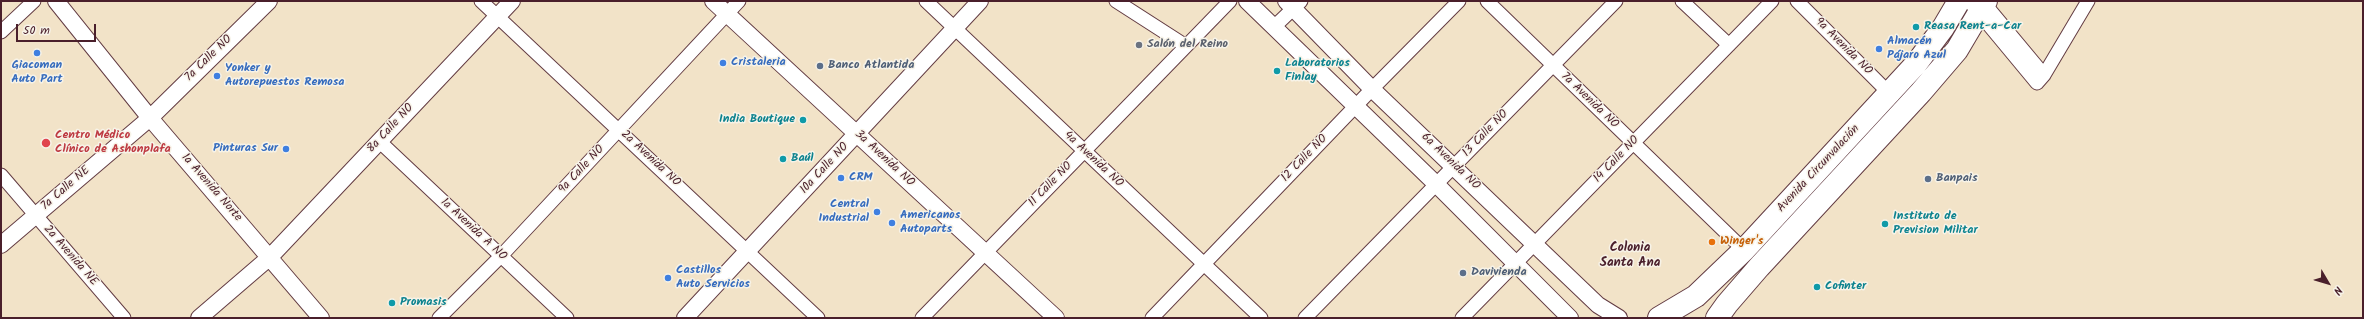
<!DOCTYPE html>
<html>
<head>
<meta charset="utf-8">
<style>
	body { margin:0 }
	#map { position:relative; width:2364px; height:319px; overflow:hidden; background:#f2e3c8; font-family:Kalam,sans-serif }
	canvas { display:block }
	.frame { position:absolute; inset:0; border:2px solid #4a1f2b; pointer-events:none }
	.north { position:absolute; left:2308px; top:263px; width:40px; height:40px; -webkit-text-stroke:3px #f7f3e8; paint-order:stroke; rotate:128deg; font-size:11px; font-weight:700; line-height:16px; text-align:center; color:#4a1f2b }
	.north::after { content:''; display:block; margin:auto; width:14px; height:18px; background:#4a1f2b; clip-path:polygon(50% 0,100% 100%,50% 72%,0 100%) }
	.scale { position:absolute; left:16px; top:24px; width:80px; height:18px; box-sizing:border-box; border:2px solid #4a1f2b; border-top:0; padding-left:5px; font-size:12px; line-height:14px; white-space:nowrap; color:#4a1f2b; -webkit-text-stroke:3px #f7f3e8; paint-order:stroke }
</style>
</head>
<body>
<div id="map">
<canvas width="2364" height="319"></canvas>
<div class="frame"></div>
<div class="north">N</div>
<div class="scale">50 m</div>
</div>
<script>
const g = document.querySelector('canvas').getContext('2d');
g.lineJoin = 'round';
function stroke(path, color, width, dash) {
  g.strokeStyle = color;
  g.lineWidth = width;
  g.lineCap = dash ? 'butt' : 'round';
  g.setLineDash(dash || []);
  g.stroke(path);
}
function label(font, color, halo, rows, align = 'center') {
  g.font = font + ' Kalam,sans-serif';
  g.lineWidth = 3;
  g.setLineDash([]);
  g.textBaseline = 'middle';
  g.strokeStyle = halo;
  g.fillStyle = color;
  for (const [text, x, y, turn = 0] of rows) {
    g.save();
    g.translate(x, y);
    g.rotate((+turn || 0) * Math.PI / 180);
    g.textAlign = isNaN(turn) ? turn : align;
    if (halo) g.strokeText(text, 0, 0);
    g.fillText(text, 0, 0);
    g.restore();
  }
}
const minor = new Path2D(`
	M 481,1 L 818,318
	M 926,1 L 1261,318
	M 1116,1 L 1186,46
	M 1487,1 L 1744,250
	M 1682,1 L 1729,45
	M 1797,1 L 1889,93
	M 1969,1 L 2037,83 L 2044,75 L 2088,1
	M 1984,3 L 2044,75
	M 1274,27 L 1301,1
	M 1,32 L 34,1
	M 379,141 L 567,318
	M 1,175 L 124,318
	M 439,318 L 501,256 L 739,1
	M 922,318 L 1230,1
	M 1152,318 L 1372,89 L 1459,1
	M 1305,318 L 1616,1
	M 1462,318 L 1772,1`);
const tertiary = new Path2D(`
	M 56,1 L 150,118 L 321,318
	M 713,1 L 1056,318
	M 1247,1 L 1436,184 L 1570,318
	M 1286,1 L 1372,89 L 1598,305 L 1619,318
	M 1,245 L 150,118 L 269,1
	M 199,318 L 270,257 L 512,1
	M 685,318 L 980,1`);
const trunk = new Path2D(`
	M 1659,318 L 1696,296 L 1744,250 L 1916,64 L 1943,28 L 1959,1
	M 1717,318 L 1727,304 L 1759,267 L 1921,92 L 1957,50 L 1986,1`);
stroke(minor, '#633c43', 15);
stroke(tertiary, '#633c43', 18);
stroke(trunk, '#633c43', 24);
stroke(minor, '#fff', 13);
stroke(tertiary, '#fff', 16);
stroke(trunk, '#fff', 22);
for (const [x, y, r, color] of [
	[1916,27,4,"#0f9aa8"],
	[1139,45,4,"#6b7280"],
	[1879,49,4,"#3f7fe0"],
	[37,53,4,"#3f7fe0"],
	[723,63,4,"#3f7fe0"],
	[820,66,4,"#5c6f8a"],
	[1277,71,4,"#0f9aa8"],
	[217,76,4,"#3f7fe0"],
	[803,120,4,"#0f9aa8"],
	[46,143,5,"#e0444e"],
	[286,149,4,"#3f7fe0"],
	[783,159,4,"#0f9aa8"],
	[841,178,4,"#3f7fe0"],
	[1928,179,4,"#5c6f8a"],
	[877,212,4,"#3f7fe0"],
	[892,223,4,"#3f7fe0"],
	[1885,224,4,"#0f9aa8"],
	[1712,242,4,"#e8710a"],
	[1463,273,4,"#5c6f8a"],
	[668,278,4,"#3f7fe0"],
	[1817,287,4,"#0f9aa8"],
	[392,303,4,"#0f9aa8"]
]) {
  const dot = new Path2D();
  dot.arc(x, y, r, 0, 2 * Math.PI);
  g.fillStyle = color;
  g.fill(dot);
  stroke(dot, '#f7f3e8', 1.5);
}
label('bold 12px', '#0d838f', '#f7f3e8', [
	["Reasa Rent-a-Car",1924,27],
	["Laboratorios",1285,64],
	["Finlay",1285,78],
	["India Boutique",795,120,"right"],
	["Baúl",791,159],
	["Instituto de",1893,217],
	["Prevision Militar",1893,231],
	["Cofinter",1825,287],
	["Promasis",400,303]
], 'left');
label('bold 12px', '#366cbe', '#f7f3e8', [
	["Almacén",1887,42],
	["Pájaro Azul",1887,56],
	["Cristaleria",731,63],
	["Giacoman",37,66,"center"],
	["Auto Part",37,80,"center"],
	["Yonker y",225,69],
	["Autorepuestos Remosa",225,83],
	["Pinturas Sur",278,149,"right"],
	["CRM",849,178],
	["Central",869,205,"right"],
	["Industrial",869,219,"right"],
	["Americanos",900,216],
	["Autoparts",900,230],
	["Castillos",676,271],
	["Auto Servicios",676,285]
], 'left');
label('bold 12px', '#5b616d', '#f7f3e8', [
	["Salón del Reino",1147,45]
], 'left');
label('12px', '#4a1f2b', '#f7f3e8', [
	["9a Avenida NO",1843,47,45],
	["7a Calle NO",209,59,-44],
	["7a Avenida NO",1589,101,44],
	["8a Calle NO",391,129,-47],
	["13 Calle NO",1486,134,-46],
	["2a Avenida NO",650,159,43],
	["3a Avenida NO",884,159,43],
	["12 Calle NO",1305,159,-46],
	["4a Avenida NO",1093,160,43],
	["14 Calle NO",1617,160,-46],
	["6a Avenida NO",1450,162,44],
	["10a Calle NO",825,169,-47],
	["Avenida Circunvalación",1819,169,-47],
	["9a Calle NO",582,170,-47],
	["11 Calle NO",1051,185,-46],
	["1a Avenida Norte",211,188,49],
	["7a Calle NE",66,189,-41],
	["1a Avenida A NO",473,230,43],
	["2a Avenida NE",70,256,49]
]);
label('bold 12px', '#4e5e75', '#f7f3e8', [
	["Banco Atlantida",828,66],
	["Banpais",1936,179],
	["Davivienda",1471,273]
], 'left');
label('bold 12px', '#be3a42', '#f7f3e8', [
	["Centro Médico",55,136],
	["Clínico de Ashonplafa",55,150]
], 'left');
label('bold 12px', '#c56008', '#f7f3e8', [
	["Winger's",1720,242]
], 'left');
label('bold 13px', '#4a1f2b', '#f7f3e8', [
	["Colonia",1630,249],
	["Santa Ana",1630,264]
]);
</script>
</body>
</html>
